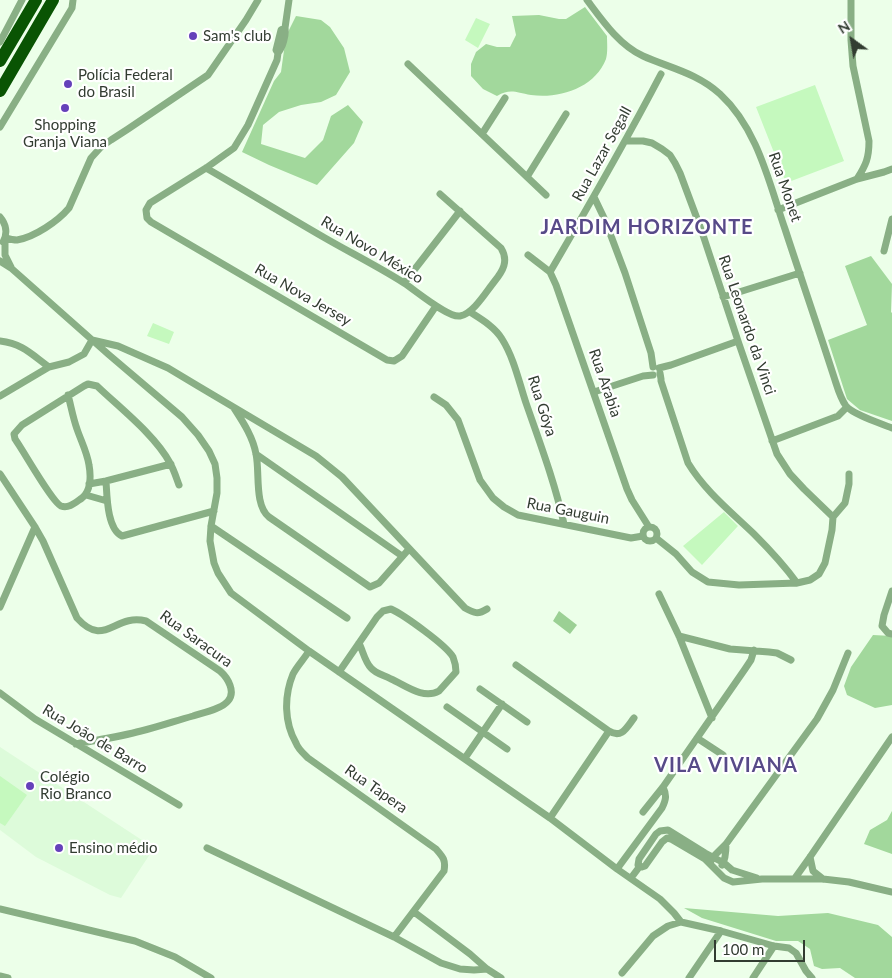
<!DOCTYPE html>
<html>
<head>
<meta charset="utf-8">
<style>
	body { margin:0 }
	#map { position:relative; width:892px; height:978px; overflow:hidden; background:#ecffe9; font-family:Lato,sans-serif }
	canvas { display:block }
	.north { position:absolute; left:827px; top:15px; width:50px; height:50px; -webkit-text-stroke:4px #fff; paint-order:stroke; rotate:328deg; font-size:14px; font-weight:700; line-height:20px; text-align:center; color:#323c31 }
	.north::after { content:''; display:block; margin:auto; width:18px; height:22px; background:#323c31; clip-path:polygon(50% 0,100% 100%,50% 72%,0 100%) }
	.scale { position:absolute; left:714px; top:940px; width:91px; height:22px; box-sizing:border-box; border:2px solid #323c31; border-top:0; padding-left:6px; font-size:15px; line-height:18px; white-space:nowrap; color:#323c31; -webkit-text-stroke:4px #fff; paint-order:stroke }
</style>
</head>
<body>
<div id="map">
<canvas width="892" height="978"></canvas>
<div class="north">N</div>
<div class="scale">100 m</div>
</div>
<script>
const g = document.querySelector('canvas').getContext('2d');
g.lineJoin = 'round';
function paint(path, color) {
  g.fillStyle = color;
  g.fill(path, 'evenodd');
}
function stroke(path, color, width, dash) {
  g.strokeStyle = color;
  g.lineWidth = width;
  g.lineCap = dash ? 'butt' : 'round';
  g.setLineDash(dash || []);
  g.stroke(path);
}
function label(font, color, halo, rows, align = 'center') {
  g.font = font + ' Lato,sans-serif';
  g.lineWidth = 4.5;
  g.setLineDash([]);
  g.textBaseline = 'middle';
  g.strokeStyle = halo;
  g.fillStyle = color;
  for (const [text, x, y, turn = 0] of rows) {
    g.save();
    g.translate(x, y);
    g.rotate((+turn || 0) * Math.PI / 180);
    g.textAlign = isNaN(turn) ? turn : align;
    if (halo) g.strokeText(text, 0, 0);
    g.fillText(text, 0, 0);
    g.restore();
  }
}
paint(new Path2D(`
	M 0,747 L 154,848 L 121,898 L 110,895 L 36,857 L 0,830 Z`), '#ddfbda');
paint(new Path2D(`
	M 476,18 L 490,24 L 478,48 L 465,40 Z
	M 815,85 L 844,161 L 786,183 L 756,107 Z
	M 153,323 L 174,332 L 169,344 L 147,336 Z
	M 724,512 L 738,526 L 702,565 L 683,546 Z
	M 0,776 L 27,795 L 5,826 L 0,823 Z`), '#c5f9be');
paint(new Path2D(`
	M 585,7 L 607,36 C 607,43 608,52 606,59 C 595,88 559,99 531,95 C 516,93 511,88 497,96 L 483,89 L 471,76 L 471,64 L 476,52 L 486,44 L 497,47 L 510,47 L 516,35 L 512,16 L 539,15 L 559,19 L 566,19 Z
	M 296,16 L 321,20 L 330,27 L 344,48 L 350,72 L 336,95 L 321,102 L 301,105 L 279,112 L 263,125 L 261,144 L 305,158 L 323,140 L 331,116 L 348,105 L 363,122 L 354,143 L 317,185 L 269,165 L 242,152 L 274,81 L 281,72 L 286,36 Z
	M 871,256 L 892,284 L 891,312 L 892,313 L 892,421 L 860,410 L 847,399 L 828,340 L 867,325 L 845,266 Z
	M 873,635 L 892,636 L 892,705 L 875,708 L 847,695 L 844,686 L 851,667 Z
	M 892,811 L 892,854 L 864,844 L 870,830 L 887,820 Z
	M 684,908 L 778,916 L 828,913 L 878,925 L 892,937 L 892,978 L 855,978 L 840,968 L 822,969 L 814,966 L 810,949 L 798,941 L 776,941 L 702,918 Z`), '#a2d89c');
paint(new Path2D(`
	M 559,611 L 577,625 L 570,634 L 553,621 Z`), '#9bd094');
stroke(new Path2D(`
	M 587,0 C 602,20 619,45 643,56 C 670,68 697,73 720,94 C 758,129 769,183 785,229 C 801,278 818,327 834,377 C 837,386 840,398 846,406 C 854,415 880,423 892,428
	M 851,0 L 851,40 L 853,66 L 869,141 C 869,158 866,165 857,179
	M 285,28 L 281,30 L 276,50 L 278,53 C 283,47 286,35 285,28 L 289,0
	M 0,42 L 22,0
	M 278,53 L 277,60 L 248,125 L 234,148 L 206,168 L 150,203 L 146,210 L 147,218 L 151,222 L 387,360 L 394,361 L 402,356 L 436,306
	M 408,64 L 546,195
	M 0,127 L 72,8 L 73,0
	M 482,134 L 505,98
	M 626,141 L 643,141 L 652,143 L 662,149 L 670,155 L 675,163 L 680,173 L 702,232 L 738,341 L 777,454 L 790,474 L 804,489 L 833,517
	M 206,168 C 246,191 285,215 325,238 C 351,253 379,267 404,283 C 415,290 448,318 460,316 C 473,314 486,292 494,282 C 503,271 509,261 501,248 L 440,194
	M 527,177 L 566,114
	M 594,197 L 605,220 L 625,273 L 651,353 L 653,367
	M 778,210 L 857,179 L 884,172 L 892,169
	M 0,217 C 6,224 8,233 3,242
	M 884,251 L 892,219
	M 528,255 L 550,272 L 556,285 L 627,489 L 632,500 L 649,527
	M 0,261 L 11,268 L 108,354 L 182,417 L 198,435 L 209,451 L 215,464 L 217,478 L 217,493 L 211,526 L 210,541 L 214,563 L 218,573 L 231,593 L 309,651 L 550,818 L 617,869 L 660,899 L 674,913 L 681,922
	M 11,267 L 5,255 L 5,238 C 9,239 13,240 17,240 C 35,237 58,221 69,208 L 91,158 L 101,147 L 111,140 L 128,129 L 208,75 L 246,20 L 258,0
	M 550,272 C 588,207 626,141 661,74
	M 404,283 L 460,211
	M 723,297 L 800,273
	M 470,312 C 481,319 495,327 502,339 C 514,358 519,382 526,403 C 540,443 555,483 564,524
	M 0,341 C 23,344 31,354 49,367
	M 659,368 L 671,365 L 738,341
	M 660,373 L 661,379 L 661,381 L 688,463 C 705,491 730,511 754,534 C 769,549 784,565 797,583
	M 594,392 L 643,376 L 653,375
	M 68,395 C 71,406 73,418 77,429 C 81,441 87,452 89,465 C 91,476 91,491 82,498 C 76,502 69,509 61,506 C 52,502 23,450 15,439 L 14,434 L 22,425 L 84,386 L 88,384 L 97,386 C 120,408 155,435 170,463 C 174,470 176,477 179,485
	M 0,396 L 49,367 L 69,362 L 84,354 L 92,340 L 118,346 L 168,368 L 198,386 L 316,456 L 342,477 L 465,608 C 474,613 478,615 487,609
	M 434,397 L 446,405 L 458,420 L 480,480 L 493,498 L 504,507 L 518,515 L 631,538 L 643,536
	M 234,408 C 243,422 253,437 256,454 C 260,472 254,505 269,517 L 370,587 L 379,583 L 409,549
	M 772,441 L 838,416 L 847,407
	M 256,454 L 402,556
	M 0,474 L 35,527 L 43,541 L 77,618 C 105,649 114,613 146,621 L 220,671 C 228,678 236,692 228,701 C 222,709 202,713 193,716 C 175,721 158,727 141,731 C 119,737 97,740 76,744
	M 106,481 C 107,496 107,529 122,536 L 214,511
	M 89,484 L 106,481 L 171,464
	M 86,495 L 107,501
	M 211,526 L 347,618
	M643 534a7 7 0 1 1 14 0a7 7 0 1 1-14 0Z
	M 656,538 L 676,554 L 692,572 L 708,582 L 739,585 L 797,583 L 810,580 L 819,574 L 825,563 L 832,530 L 833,517 L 845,503 L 849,484 L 849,474
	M 892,591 L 884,615 L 882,626 L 888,633 L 892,634
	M 659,594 L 679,636 L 712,718
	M 0,607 L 35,527
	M 679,636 L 730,649 L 769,652 L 777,653 L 791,660
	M 309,651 C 304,659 297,666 293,674 C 284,696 284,722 296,743 C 298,749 304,754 308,758 L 436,849 C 443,857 446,860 444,871 L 394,937
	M 516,665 L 609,731 L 550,818
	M 339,672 L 377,617 L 383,611 L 391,609 C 404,615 446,645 453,657 C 455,662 456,667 456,672 L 439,691 C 423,700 405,685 391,679 C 384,675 376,674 371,668 C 365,662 363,651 359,643
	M 480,689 L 527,722
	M 0,693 L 35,719 L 179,805
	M 447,707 L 507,749
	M 609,731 C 622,739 627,727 634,718
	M 697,738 L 723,755
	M 465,758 L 502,704
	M 643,812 L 663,787 L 745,669 L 751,660 L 754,650
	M 207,848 L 394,937 L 441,963 L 460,969 L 474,970 L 487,969
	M 810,857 L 813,871 L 823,879
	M 710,863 L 713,857 L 726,844 L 817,719 L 833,690 L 848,653
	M 722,865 C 726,859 726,851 726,844
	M 640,866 L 638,865 L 639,859 L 656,834 L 660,831 L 668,830 L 705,853 L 724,863 L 732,870 L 757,878
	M 617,869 L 662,808 C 666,800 667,795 663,787
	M 631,878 L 640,866 L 642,867 L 645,866 L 662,842 L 667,838 L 671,839 L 705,859 L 724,878 L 733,882 L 762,879 L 823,879 L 849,882 L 892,892
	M 795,878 L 810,857 L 892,737
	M 0,909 L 135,941 L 175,957 L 211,978
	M 414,912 L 470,954 L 487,969 L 501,978
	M 622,973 L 653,936 L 668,926 L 681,922 L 721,931 L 774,946 L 789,948 L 796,953 L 806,971 L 812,978
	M 0,976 L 8,978
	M 689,978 L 721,931
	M 753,978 L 774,946`), '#89af85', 7);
stroke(new Path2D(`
	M 0,61 L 36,0
	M 0,91 L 53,0`), '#095403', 12);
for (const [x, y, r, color] of [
	[193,36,5,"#6541ba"],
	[68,84,5,"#6541ba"],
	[65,108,5,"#6541ba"],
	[30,786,5,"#6541ba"],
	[59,848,5,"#6541ba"]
]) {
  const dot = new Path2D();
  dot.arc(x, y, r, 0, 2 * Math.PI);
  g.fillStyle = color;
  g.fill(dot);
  stroke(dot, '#fff', 2);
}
label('15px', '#323c31', '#fff', [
	["Sam's club",203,36],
	["Polícia Federal",78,75],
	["do Brasil",78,92],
	["Shopping",65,125,"center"],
	["Granja Viana",65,142,"center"],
	["Colégio",40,777],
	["Rio Branco",40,794],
	["Ensino médio",69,848]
], 'left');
label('15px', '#323c31', '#fff', [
	["Rua Lazar Segall",602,154,-61],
	["Rua Monet",785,187,71],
	["Rua Novo México",372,250,31],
	["Rua Nova Jersey",303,295,30],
	["Rua Leonardo da Vinci",747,325,71],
	["Rua Arabia",605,383,71],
	["Rua Góya",542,406,72],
	["Rua Gauguin",568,511,11],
	["Rua Saracura",196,639,36],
	["Rua João de Barro",95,739,31],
	["Rua Tapera",376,789,35]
]);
g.letterSpacing = '1px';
label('bold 20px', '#574a88', '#fff', [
	["JARDIM HORIZONTE",647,228],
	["VILA VIVIANA",726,766]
]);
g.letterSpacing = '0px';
</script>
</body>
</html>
